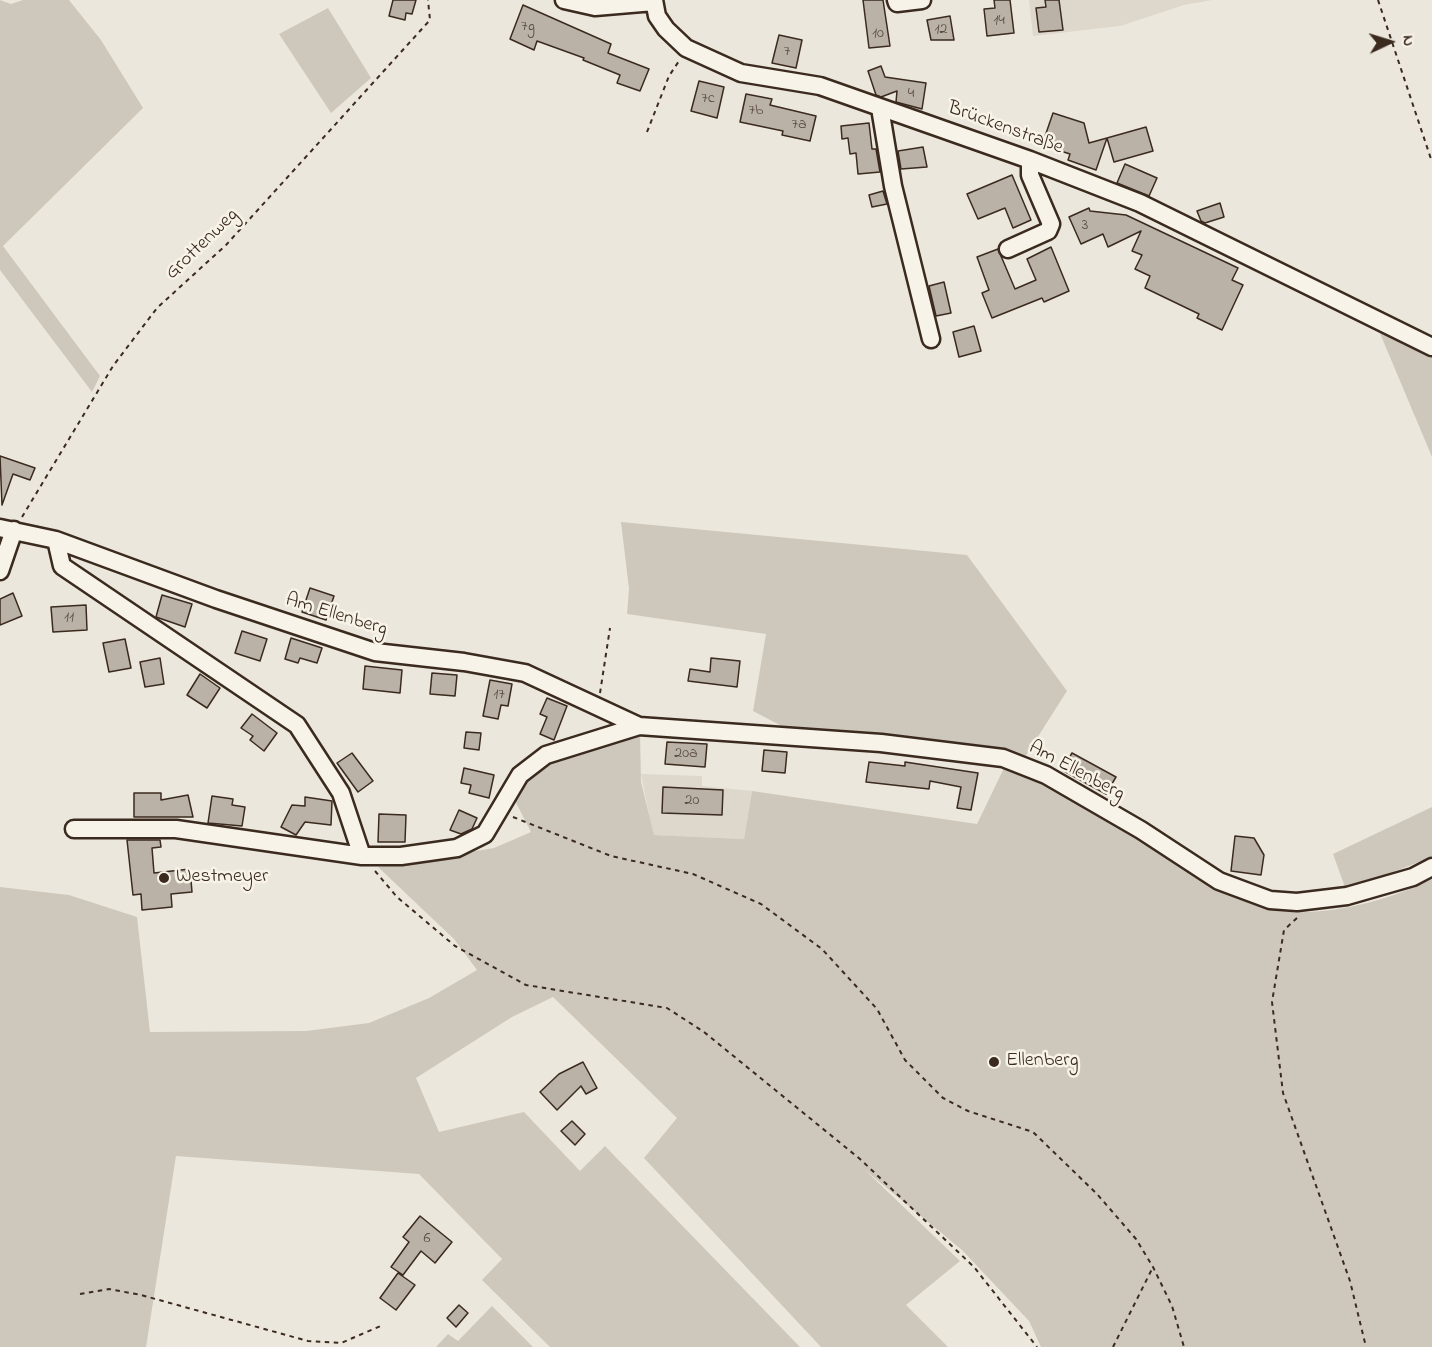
<!DOCTYPE html>
<html>
<head>
<meta charset="utf-8">
<style>
	body { margin:0 }
	#map { position:relative; width:1432px; height:1347px; overflow:hidden; background:#ece7dc; font-family:"Indie Flower",sans-serif }
	canvas { display:block }
	.north { position:absolute; left:1360px; top:12px; width:60px; height:60px; -webkit-text-stroke:4px #f7f3e8; paint-order:stroke; rotate:86deg; font-size:16px; font-weight:700; line-height:24px; text-align:center; color:#3b2a1e }
	.north::after { content:''; display:block; margin:auto; width:21px; height:27px; background:#3b2a1e; clip-path:polygon(50% 0,100% 100%,50% 72%,0 100%) }
</style>
</head>
<body>
<div id="map">
<canvas width="1432" height="1347"></canvas>
<div class="north">N</div>
</div>
<script>
const g = document.querySelector('canvas').getContext('2d');
g.lineJoin = 'round';
function paint(path, color) {
  g.fillStyle = color;
  g.fill(path, 'evenodd');
}
function stroke(path, color, width, dash) {
  g.strokeStyle = color;
  g.lineWidth = width;
  g.lineCap = dash ? 'butt' : 'round';
  g.setLineDash(dash || []);
  g.stroke(path);
}
function label(font, color, halo, rows, align = 'center') {
  g.font = font + ' "Indie Flower",sans-serif';
  g.lineWidth = 5;
  g.setLineDash([]);
  g.textBaseline = 'middle';
  g.strokeStyle = halo;
  g.fillStyle = color;
  for (const [text, x, y, turn = 0] of rows) {
    g.save();
    g.translate(x, y);
    g.rotate((+turn || 0) * Math.PI / 180);
    g.textAlign = isNaN(turn) ? turn : align;
    if (halo) g.strokeText(text, 0, 0);
    g.fillText(text, 0, 0);
    g.restore();
  }
}
paint(new Path2D(`
	M 1029,0 L 1212,0 L 1184,5 L 1120,26 L 1033,36 Z
	M 641,774 L 702,776 L 702,786 L 752,791 L 744,839 L 653,835 Z`), '#ddd7cc');
paint(new Path2D(`
	M 0,0 L 11,4 L 23,0 L 69,0 L 101,40 L 143,108 L 3,246 L 100,376 L 92,392 L 0,270 Z
	M 328,8 L 371,78 L 331,113 L 279,34 Z
	M 1379,331 L 1432,356 L 1432,457 Z
	M 621,522 L 967,555 L 1067,691 L 1025,757 L 1003,751 L 797,734 L 753,711 L 766,634 L 627,614 L 629,589 Z
	M 640,735 L 641,782 L 654,835 L 744,839 L 752,791 L 977,824 L 1005,766 C 1090,802 1163,861 1249,896 C 1262,901 1278,911 1291,912 C 1336,914 1393,899 1432,879 L 1432,1347 L 1041,1347 L 1029,1321 L 962,1250 L 865,1170 L 960,1261 L 906,1305 L 948,1347 L 821,1347 L 644,1158 L 677,1118 L 553,997 L 512,1017 L 416,1078 L 439,1132 L 524,1112 L 580,1171 L 605,1146 L 800,1347 L 550,1347 L 482,1280 L 502,1259 L 419,1174 L 176,1156 L 146,1347 L 0,1347 L 0,887 L 69,895 L 137,917 L 150,1032 L 306,1031 L 369,1023 L 429,998 L 477,970 L 454,939 L 378,867 L 494,848 L 531,832 L 512,795 L 521,782 L 549,759 Z
	M 1432,807 L 1432,857 L 1346,890 L 1333,854 Z
	M 492,1306 L 533,1347 L 436,1347 L 448,1334 L 458,1341 Z`), '#cec8bc');
const building = new Path2D(`
	M 393,0 L 416,0 L 412,14 L 406,13 L 405,20 L 389,16 Z
	M 863,0 L 883,0 L 890,46 L 869,48 Z
	M 994,0 L 1010,0 L 1014,33 L 987,36 L 984,9 L 995,8 Z
	M 1045,0 L 1059,0 L 1063,30 L 1039,32 L 1036,8 L 1046,7 Z
	M 523,5 L 611,44 L 608,53 L 649,69 L 640,91 L 617,83 L 620,75 L 583,60 L 584,58 L 537,41 L 534,50 L 510,39 Z
	M 950,16 L 954,40 L 931,40 L 927,20 Z
	M 779,35 L 802,40 L 796,68 L 772,63 Z
	M 881,66 L 885,77 L 926,83 L 922,109 L 896,102 L 897,91 L 881,97 L 876,95 L 868,71 Z
	M 699,81 L 724,87 L 717,118 L 691,111 Z
	M 746,94 L 772,99 L 770,105 L 816,116 L 810,141 L 782,135 L 783,131 L 740,122 Z
	M 1053,113 L 1084,123 L 1089,143 L 1107,138 L 1096,170 L 1068,160 L 1070,154 L 1042,145 Z
	M 869,123 L 872,149 L 876,149 L 880,172 L 858,174 L 856,153 L 850,154 L 848,138 L 842,139 L 841,126 Z
	M 1146,127 L 1153,151 L 1114,162 L 1107,138 Z
	M 923,147 L 927,167 L 901,169 L 898,151 Z
	M 1125,164 L 1157,178 L 1149,196 L 1117,183 Z
	M 1012,175 L 1031,220 L 1013,228 L 1005,208 L 978,219 L 967,194 Z
	M 883,191 L 887,204 L 872,207 L 869,195 Z
	M 1220,203 L 1224,217 L 1205,223 L 1201,221 L 1197,211 Z
	M 1089,208 L 1090,211 L 1126,215 L 1238,268 L 1232,280 L 1243,285 L 1222,330 L 1197,318 L 1199,314 L 1145,288 L 1150,276 L 1135,269 L 1142,255 L 1132,251 L 1141,231 L 1108,247 L 1103,234 L 1081,244 L 1069,217 Z
	M 1051,247 L 1069,291 L 1044,302 L 1042,298 L 992,318 L 982,293 L 989,290 L 977,257 L 998,249 L 1015,289 L 1036,280 L 1027,259 Z
	M 944,282 L 951,313 L 936,316 L 929,286 Z
	M 974,326 L 981,351 L 959,357 L 953,332 Z
	M 0,456 L 35,468 L 30,480 L 13,474 L 2,505 Z
	M 310,588 L 334,596 L 326,620 L 302,612 Z
	M 13,593 L 22,616 L 0,625 L 0,599 Z
	M 162,595 L 192,604 L 185,627 L 156,617 Z
	M 86,605 L 87,630 L 53,632 L 51,607 Z
	M 242,631 L 267,639 L 260,661 L 235,653 Z
	M 291,638 L 322,648 L 317,663 L 300,658 L 298,663 L 285,659 Z
	M 125,639 L 131,668 L 109,672 L 103,643 Z
	M 160,658 L 164,684 L 145,687 L 140,662 Z
	M 711,658 L 740,661 L 737,687 L 688,681 L 690,669 L 710,672 Z
	M 365,666 L 402,670 L 400,693 L 363,689 Z
	M 432,673 L 457,675 L 455,696 L 430,694 Z
	M 200,674 L 220,688 L 207,708 L 187,695 Z
	M 490,680 L 512,684 L 508,706 L 501,705 L 498,719 L 483,716 Z
	M 547,698 L 567,706 L 554,740 L 540,734 L 547,717 L 540,714 Z
	M 252,714 L 277,733 L 264,751 L 250,740 L 253,736 L 241,728 Z
	M 466,732 L 481,733 L 479,750 L 464,748 Z
	M 667,742 L 707,744 L 705,767 L 665,764 Z
	M 764,750 L 787,752 L 785,773 L 762,771 Z
	M 352,753 L 373,781 L 358,792 L 337,763 Z
	M 1072,753 L 1116,777 L 1106,794 L 1062,770 Z
	M 869,762 L 905,766 L 905,762 L 978,773 L 971,810 L 957,808 L 961,787 L 930,781 L 929,789 L 866,782 Z
	M 464,768 L 494,775 L 489,798 L 469,793 L 471,785 L 461,783 Z
	M 663,787 L 723,790 L 722,815 L 662,813 Z
	M 134,793 L 161,793 L 161,800 L 188,795 L 193,817 L 134,817 Z
	M 212,796 L 233,799 L 232,805 L 245,807 L 242,826 L 208,823 Z
	M 305,797 L 332,801 L 331,825 L 305,822 L 296,835 L 281,827 L 292,805 L 305,806 Z
	M 459,810 L 477,818 L 472,829 L 461,834 L 450,830 Z
	M 379,814 L 406,815 L 405,842 L 378,842 Z
	M 1235,836 L 1254,838 L 1264,855 L 1261,875 L 1231,871 Z
	M 127,840 L 160,840 L 161,847 L 152,848 L 154,873 L 190,869 L 192,892 L 171,894 L 172,907 L 142,910 L 141,894 L 133,895 Z
	M 583,1062 L 597,1088 L 586,1094 L 581,1086 L 557,1110 L 540,1092 L 559,1074 Z
	M 572,1121 L 585,1134 L 575,1145 L 561,1131 Z
	M 420,1216 L 452,1242 L 435,1263 L 421,1251 L 403,1275 L 391,1267 L 409,1242 L 403,1237 Z
	M 398,1273 L 415,1285 L 396,1310 L 380,1298 Z
	M 459,1305 L 468,1313 L 456,1327 L 447,1318 Z`);
paint(building, '#bab2a7');
stroke(building, '#3b2a1e', 1.5);
const minor = new Path2D(`
	M 564,0 L 595,7 L 654,2
	M 654,0 L 657,16 L 666,29 L 686,48 L 741,73 L 820,86 L 1030,160 L 1140,203 L 1432,347
	M 896,0 L 897,3 L 922,0
	M 880,108 L 893,186 L 931,339
	M 1008,249 L 1048,231 L 1051,224 L 1030,175 L 1030,160
	M 0,528 L 56,540 L 216,599 L 375,652 L 464,662 L 525,673 L 639,726 L 881,743 L 1003,758 L 1046,775 L 1141,830 L 1219,881 L 1270,900 L 1297,902 L 1347,896 L 1413,877 L 1432,867
	M 56,540 L 62,566 L 297,725 L 341,793 L 362,856
	M 0,571 L 14,530
	M 74,829 L 176,829 L 362,856 L 401,856 L 457,848 L 485,834 L 520,775 L 546,755 L 639,726`);
stroke(minor, '#3b2a1e', 21);
stroke(new Path2D(`
	M 1378,0 L 1432,162
	M 647,132 L 669,76 L 679,61
	M 22,517 L 113,366 L 157,308 L 226,245 L 430,20 L 428,0
	M 600,693 L 610,628
	M 513,817 L 611,856 L 693,874 L 761,904 L 822,949 L 877,1009 L 905,1060 L 943,1098 L 968,1111 L 1033,1132 L 1097,1194 L 1136,1239 L 1153,1267 L 1172,1306 L 1184,1347
	M 375,871 L 397,897 L 455,946 L 526,985 L 667,1008 L 704,1032 L 860,1159 L 974,1267 L 1037,1347
	M 1297,918 L 1284,930 L 1272,1002 L 1283,1093 L 1350,1281 L 1366,1347
	M 80,1294 L 109,1289 L 141,1295 L 308,1341 L 341,1343 L 383,1325
	M 1113,1347 L 1153,1267`), '#3b2a1e', 2, [4.5, 4.5]);
stroke(minor, '#f7f3e8', 16);
for (const [x, y, r, color] of [
	[164,878,6,"#3b2a1e"],
	[994,1062,6,"#3b2a1e"]
]) {
  const dot = new Path2D();
  dot.arc(x, y, r, 0, 2 * Math.PI);
  g.fillStyle = color;
  g.fill(dot);
  stroke(dot, '#f7f3e8', 2);
}
label('16px', '#5b4c40', null, [
	["14",999,21],
	["7g",528,27],
	["12",941,30],
	["10",878,34],
	["7",787,52],
	["4",911,94],
	["7c",708,99],
	["7b",756,111],
	["7a",799,125],
	["3",1085,226],
	["11",69,618],
	["17",499,695],
	["20a",686,754],
	["20",692,801],
	["6",427,1239]
]);
label('20px', '#3b2a1e', '#f7f3e8', [
	["Brückenstraße",1005,129,20],
	["Grottenweg",203,245,-44],
	["Am Ellenberg",336,616,17],
	["Am Ellenberg",1076,772,28]
]);
label('20px', '#3b2a1e', '#f7f3e8', [
	["Westmeyer",176,878],
	["Ellenberg",1006,1062]
], 'left');
</script>
</body>
</html>
